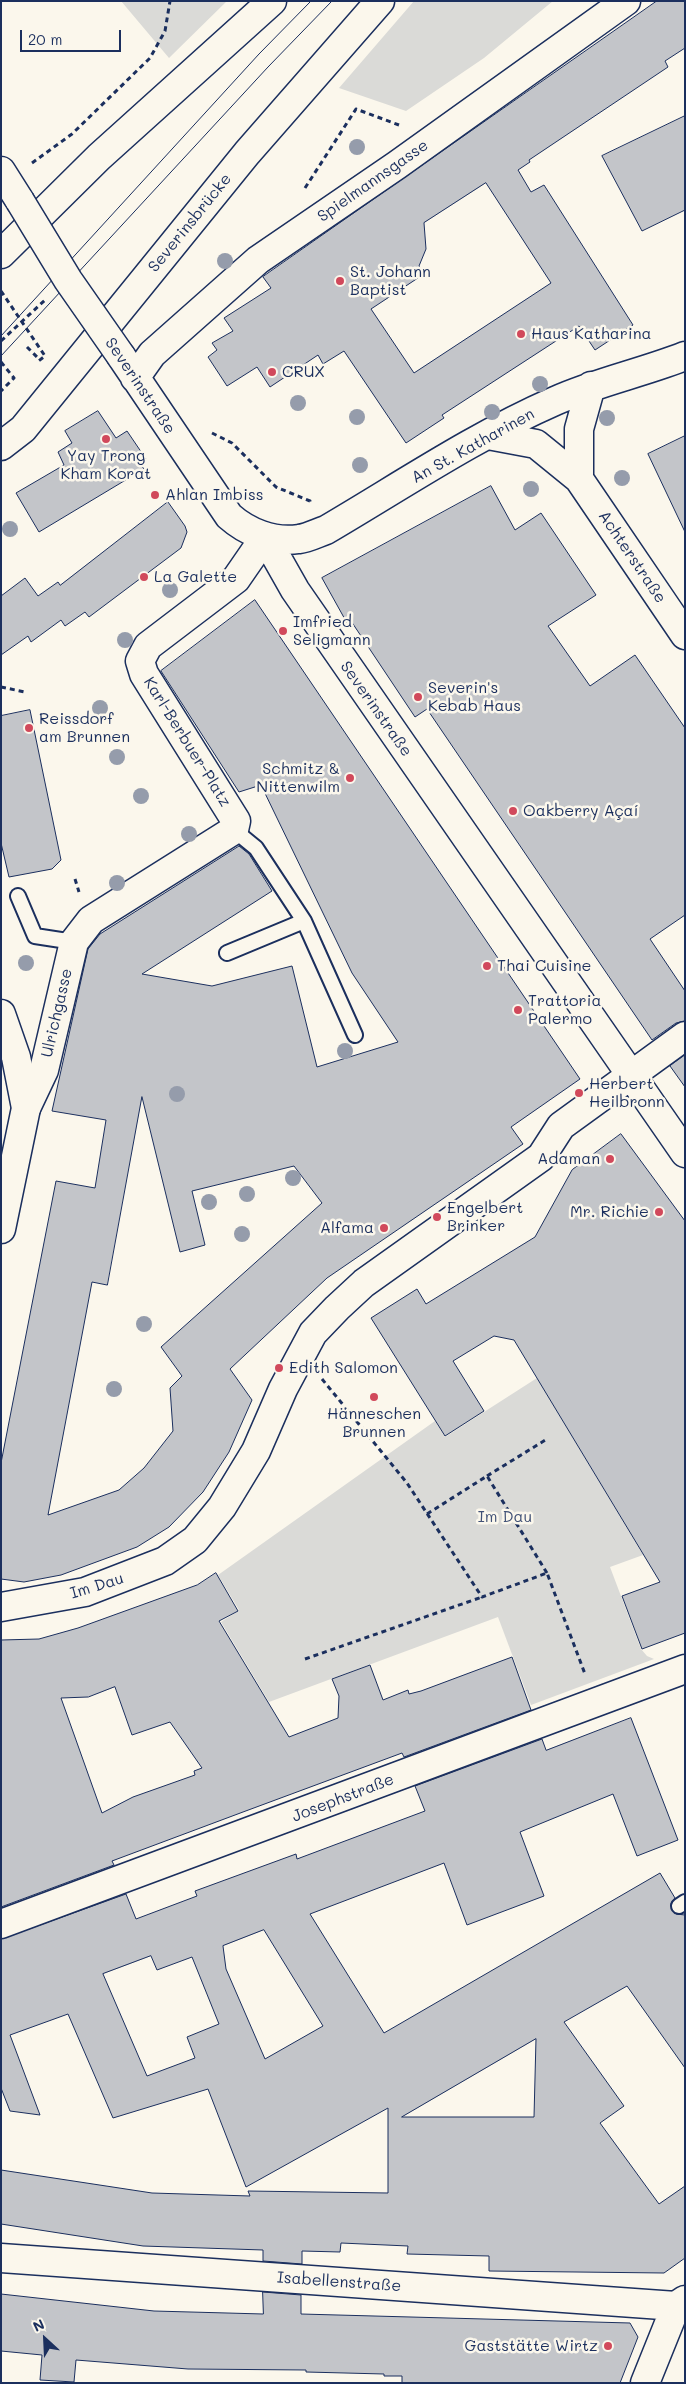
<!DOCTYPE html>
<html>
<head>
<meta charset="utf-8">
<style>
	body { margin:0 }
	#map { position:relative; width:686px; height:2384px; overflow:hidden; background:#fbf7ec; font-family:Mali,sans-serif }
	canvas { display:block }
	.frame { position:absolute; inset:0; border:2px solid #1b2f5e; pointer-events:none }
	.north { position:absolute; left:20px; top:2314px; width:50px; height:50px; -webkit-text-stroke:4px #fbf7ec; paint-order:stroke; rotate:335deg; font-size:14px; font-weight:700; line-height:20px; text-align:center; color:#1b2f5e }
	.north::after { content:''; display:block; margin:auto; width:18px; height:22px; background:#1b2f5e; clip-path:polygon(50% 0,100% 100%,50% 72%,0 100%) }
	.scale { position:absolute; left:20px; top:30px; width:101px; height:22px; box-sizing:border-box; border:2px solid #1b2f5e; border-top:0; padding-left:6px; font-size:15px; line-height:18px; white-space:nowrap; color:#1b2f5e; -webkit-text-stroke:4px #fbf7ec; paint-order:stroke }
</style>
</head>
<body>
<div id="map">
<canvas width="686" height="2384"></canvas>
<div class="frame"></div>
<div class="north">N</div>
<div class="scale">20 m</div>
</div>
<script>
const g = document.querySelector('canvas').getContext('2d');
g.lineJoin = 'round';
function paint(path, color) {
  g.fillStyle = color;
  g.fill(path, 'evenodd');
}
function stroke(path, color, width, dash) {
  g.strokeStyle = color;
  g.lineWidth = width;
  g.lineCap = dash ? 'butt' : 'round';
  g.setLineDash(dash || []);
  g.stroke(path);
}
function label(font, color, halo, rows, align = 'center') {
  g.font = font + ' Mali,sans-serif';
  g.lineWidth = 5;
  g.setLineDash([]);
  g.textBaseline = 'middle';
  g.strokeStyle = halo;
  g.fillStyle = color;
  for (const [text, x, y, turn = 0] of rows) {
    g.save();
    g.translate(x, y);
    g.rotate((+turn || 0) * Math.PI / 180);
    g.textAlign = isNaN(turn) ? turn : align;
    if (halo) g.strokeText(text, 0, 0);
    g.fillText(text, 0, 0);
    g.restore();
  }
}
paint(new Path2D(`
	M 121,1 L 227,1 L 169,58 Z
	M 414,1 L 553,1 L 484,58 L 406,111 L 339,88 Z
	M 537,1378 L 643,1555 L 610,1567 L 641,1649 L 647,1656 L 654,1659 L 531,1705 L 498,1617 L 269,1702 L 221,1622 L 239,1610 L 218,1575 L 435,1421 L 445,1437 Z`), '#dadad7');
const building = new Path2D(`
	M 657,1 L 685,1 L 685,48 L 665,61 L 668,67 L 529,160 L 530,162 L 518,170 L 531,192 L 544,185 L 633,325 L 595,350 L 579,326 L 442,415 L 444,418 L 406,443 L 344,351 L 323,364 L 318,355 L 270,387 L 257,367 L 227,386 L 208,357 L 217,350 L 212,343 L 233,331 L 224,318 L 271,288 L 263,277 ZM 486,183 L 551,283 L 414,373 L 371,309 L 424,274 L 419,266 L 426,249 L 424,223 Z
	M 685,116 L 685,210 L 642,231 L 602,156 Z
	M 98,411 L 116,438 L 127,431 L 146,459 L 140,464 L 144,469 L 39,532 L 16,493 L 64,465 L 58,452 L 72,443 L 65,431 Z
	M 685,436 L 685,532 L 648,454 Z
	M 491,486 L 515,530 L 541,513 L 596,595 L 548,626 L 590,686 L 635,655 L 685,728 L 685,915 L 650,939 L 685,991 L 685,1021 L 676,1023 L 652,1040 L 427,709 L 415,717 L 351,621 L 347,623 L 322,578 Z
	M 168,502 L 185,526 L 187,532 L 181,548 L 89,617 L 85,612 L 65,626 L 61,620 L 31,642 L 28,636 L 1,655 L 1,596 L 25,578 L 38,596 L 58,582 L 60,585 Z
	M 255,600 L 580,1079 L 511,1127 L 523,1144 L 327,1278 L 230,1369 L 252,1400 L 229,1452 L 203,1492 L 169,1527 L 137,1547 L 61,1575 L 24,1582 L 1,1579 L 1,1463 L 56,1181 L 95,1188 L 106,1120 L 52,1111 L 88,949 L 100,934 L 239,846 L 249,854 L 272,891 L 142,974 L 212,986 L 292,966 L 317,1067 L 398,1042 L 352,973 L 261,785 L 239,792 L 161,671 ZM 142,1097 L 180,1252 L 205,1245 L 192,1191 L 294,1166 L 322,1203 L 161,1347 L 182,1376 L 170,1388 L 173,1431 L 144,1468 L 119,1490 L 48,1515 L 92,1282 L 107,1285 Z
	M 30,710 L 61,860 L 52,869 L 9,877 L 1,843 L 1,716 Z
	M 685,1055 L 685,1087 L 670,1066 Z
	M 621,1134 L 685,1221 L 685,1633 L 642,1649 L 622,1596 L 660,1582 L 514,1340 L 494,1336 L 453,1361 L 484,1411 L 445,1436 L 371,1318 L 417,1289 L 426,1304 L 535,1237 L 572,1170 Z
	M 216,1573 L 238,1611 L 219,1621 L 289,1737 L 338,1718 L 339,1696 L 332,1679 L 370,1665 L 383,1700 L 408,1690 L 409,1694 L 421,1691 L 512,1657 L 531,1710 L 404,1757 L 402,1753 L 243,1812 L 112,1861 L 114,1865 L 1,1907 L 1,1640 L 39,1639 L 78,1628 L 197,1585 ZM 115,1687 L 132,1735 L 170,1722 L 202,1768 L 194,1771 L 195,1775 L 133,1797 L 102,1813 L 61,1698 L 88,1697 Z
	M 631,1718 L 678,1840 L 637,1856 L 613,1794 L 520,1832 L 544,1896 L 467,1925 L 444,1863 L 310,1914 L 384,2033 L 660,1873 L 675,1898 L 671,1903 L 672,1910 L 676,1914 L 685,1915 L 685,2068 L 627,1986 L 564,2022 L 624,2106 L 600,2123 L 659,2204 L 685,2186 L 685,2258 L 664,2273 L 489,2271 L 489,2256 L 407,2254 L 408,2246 L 341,2243 L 340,2252 L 302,2251 L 302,2264 L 263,2261 L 263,2250 L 143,2246 L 1,2224 L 1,2170 L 152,2193 L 250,2196 L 248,2191 L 388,2193 L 388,2108 L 246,2187 L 208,2089 L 113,2118 L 68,2014 L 10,2035 L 40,2115 L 10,2111 L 1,2088 L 1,1939 L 126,1894 L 136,1919 L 197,1896 L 195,1891 L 296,1854 L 297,1859 L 425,1811 L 415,1786 L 542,1739 L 546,1750 ZM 264,1930 L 323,2026 L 265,2059 L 226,1969 L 223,1946 ZM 151,1956 L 157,1970 L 192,1957 L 219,2024 L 187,2037 L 195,2058 L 147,2076 L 103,1974 ZM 536,2039 L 534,2117 L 402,2117 Z
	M 263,2292 L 301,2295 L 301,2314 L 630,2323 L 638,2337 L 620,2383 L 402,2383 L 402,2376 L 384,2376 L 384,2374 L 306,2372 L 306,2370 L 188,2369 L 76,2360 L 74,2382 L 40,2380 L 42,2355 L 1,2351 L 1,2294 L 154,2311 L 263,2314 Z`);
paint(building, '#c3c5c9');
stroke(building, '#1b2f5e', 1);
const lane = new Path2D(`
	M 234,830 L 256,848 L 304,921 L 355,1035
	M 18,896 L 35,936 L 74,942
	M 227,953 L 304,921
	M 679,1906 L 685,1902`);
const street = new Path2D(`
	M 1,171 L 20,201
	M 121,356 L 229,516 C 247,532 273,543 299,539 C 308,538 317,533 326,530 C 401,486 475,436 555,401 C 597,382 642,373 685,356
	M 135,378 L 152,354 L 258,260 L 397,165 L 626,1
	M 488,435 L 536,444 L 579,479 L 685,635
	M 579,479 L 579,429 L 591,386
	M 265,537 L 295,590 L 685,1153
	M 26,1108 L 44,1070 L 74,942 L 91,920 L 234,830 L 236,821 L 144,674 L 140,661 L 148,646 L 236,579 L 265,537
	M 1,1607 L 85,1592 L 165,1561 L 195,1540 L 222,1507 L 256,1451 L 283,1389 L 313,1333 L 337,1308 L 364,1283 L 541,1157 L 561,1126 L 685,1036
	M 1,1924 L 685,1669
	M 1,2258 L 676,2306
	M 645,2383 L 676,2306 L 685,2300`);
const secondary = new Path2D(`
	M 1,1014 L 16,1057 L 26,1108 L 1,1229`);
const primary = new Path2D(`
	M 1,254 L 99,157 L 272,1
	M 1,446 L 23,429 L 247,153 L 380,1`);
stroke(lane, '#1b2f5e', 18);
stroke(street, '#1b2f5e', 31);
stroke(secondary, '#1b2f5e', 31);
stroke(primary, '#1b2f5e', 31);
stroke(new Path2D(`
	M 32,163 L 72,134 L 150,58 L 165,31 L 170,1
	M 305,188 L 356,109 L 399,125
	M 27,347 L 39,359
	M 1,362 L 14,378 L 1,391
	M 212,433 L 232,443 L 276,487 L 310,501 L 311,504
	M 1,687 L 25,692
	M 75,879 L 79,892
	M 322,1379 L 407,1483 L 482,1597 L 547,1573 L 585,1674
	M 487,1476 L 547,1439
	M 427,1514 L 487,1476 L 547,1573
	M 305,1659 L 482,1597`), '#1b2f5e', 3, [5, 4]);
stroke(lane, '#fbf7ec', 14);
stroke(street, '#fbf7ec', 28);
stroke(secondary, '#fbf7ec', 28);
stroke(primary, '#fbf7ec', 28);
stroke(new Path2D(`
	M 1,336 L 259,54 L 311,1
	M 1,356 L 268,67 L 332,1`), '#1b2f5e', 1);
const streetBridge = new Path2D(`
	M 20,201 L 68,280 L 121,356`);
stroke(streetBridge, '#1b2f5e', 31, []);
stroke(new Path2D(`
	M 1,291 L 45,356 L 36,363
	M 1,341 L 45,300`), '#1b2f5e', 3, [5, 4]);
stroke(streetBridge, '#fbf7ec', 28);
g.fillStyle = '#959cab';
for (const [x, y] of [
	[357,147],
	[225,261],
	[540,384],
	[298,403],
	[492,412],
	[357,417],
	[607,418],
	[360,465],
	[622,478],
	[531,489],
	[10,529],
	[170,590],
	[125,640],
	[100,708],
	[117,757],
	[141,796],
	[189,834],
	[117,883],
	[26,963],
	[345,1051],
	[177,1094],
	[293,1178],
	[247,1194],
	[209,1202],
	[242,1234],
	[144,1324],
	[114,1389]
]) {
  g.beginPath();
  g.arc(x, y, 8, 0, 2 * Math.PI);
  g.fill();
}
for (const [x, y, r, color] of [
	[340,281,5,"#d1495b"],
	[521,334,5,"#d1495b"],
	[272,372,5,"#d1495b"],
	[106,439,5,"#d1495b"],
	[155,495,5,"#d1495b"],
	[144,577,5,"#d1495b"],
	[283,631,5,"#d1495b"],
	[418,697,5,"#d1495b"],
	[29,728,5,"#d1495b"],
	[350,778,5,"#d1495b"],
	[513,811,5,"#d1495b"],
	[487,966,5,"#d1495b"],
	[518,1010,5,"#d1495b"],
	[579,1093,5,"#d1495b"],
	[610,1159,5,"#d1495b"],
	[659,1212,5,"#d1495b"],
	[437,1217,5,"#d1495b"],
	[384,1228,5,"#d1495b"],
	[279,1368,5,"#d1495b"],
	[374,1397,5,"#d1495b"],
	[608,2346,5,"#d1495b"]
]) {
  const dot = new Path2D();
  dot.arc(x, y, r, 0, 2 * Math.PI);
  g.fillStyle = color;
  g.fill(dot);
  stroke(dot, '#fbf7ec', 2);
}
label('16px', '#1b2f5e', '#fbf7ec', [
	["Spielmannsgasse",373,181,-35],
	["Severinsbrücke",190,223,-51],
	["Severinstraße",140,386,56],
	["An St. Katharinen",473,446,-29],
	["Achterstraße",632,557,56],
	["Severinstraße",376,709,55],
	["Karl-Berbuer-Platz",187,742,58],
	["Ulrichgasse",57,1013,-77],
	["Im Dau",97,1586,-17],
	["Josephstraße",343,1798,-21],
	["Isabellenstraße",339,2282,4]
]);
label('16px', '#1b2f5e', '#fbf7ec', [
	["St. Johann",350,272],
	["Baptist",350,290],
	["Haus Katharina",531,334],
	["CRUX",282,372],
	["Yay Trong",106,456,"center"],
	["Kham Korat",106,474,"center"],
	["Ahlan Imbiss",165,495],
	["La Galette",154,577],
	["Imfried",293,622],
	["Seligmann",293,640],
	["Severin's",428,688],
	["Kebab Haus",428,706],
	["Reissdorf",39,719],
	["am Brunnen",39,737],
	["Schmitz &",340,769,"right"],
	["Nittenwilm",340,787,"right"],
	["Oakberry Açaí",523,811],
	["Thai Cuisine",497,966],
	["Trattoria",528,1001],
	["Palermo",528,1019],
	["Herbert",589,1084],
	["Heilbronn",589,1102],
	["Adaman",600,1159,"right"],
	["Engelbert",447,1208],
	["Brinker",447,1226],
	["Mr. Richie",649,1212,"right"],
	["Alfama",374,1228,"right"],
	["Edith Salomon",289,1368],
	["Hänneschen",374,1414,"center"],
	["Brunnen",374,1432,"center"],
	["Gaststätte Wirtz",598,2346,"right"]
], 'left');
label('16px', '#415176', '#fbf7ec', [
	["Im Dau",505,1517]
]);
</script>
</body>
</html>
